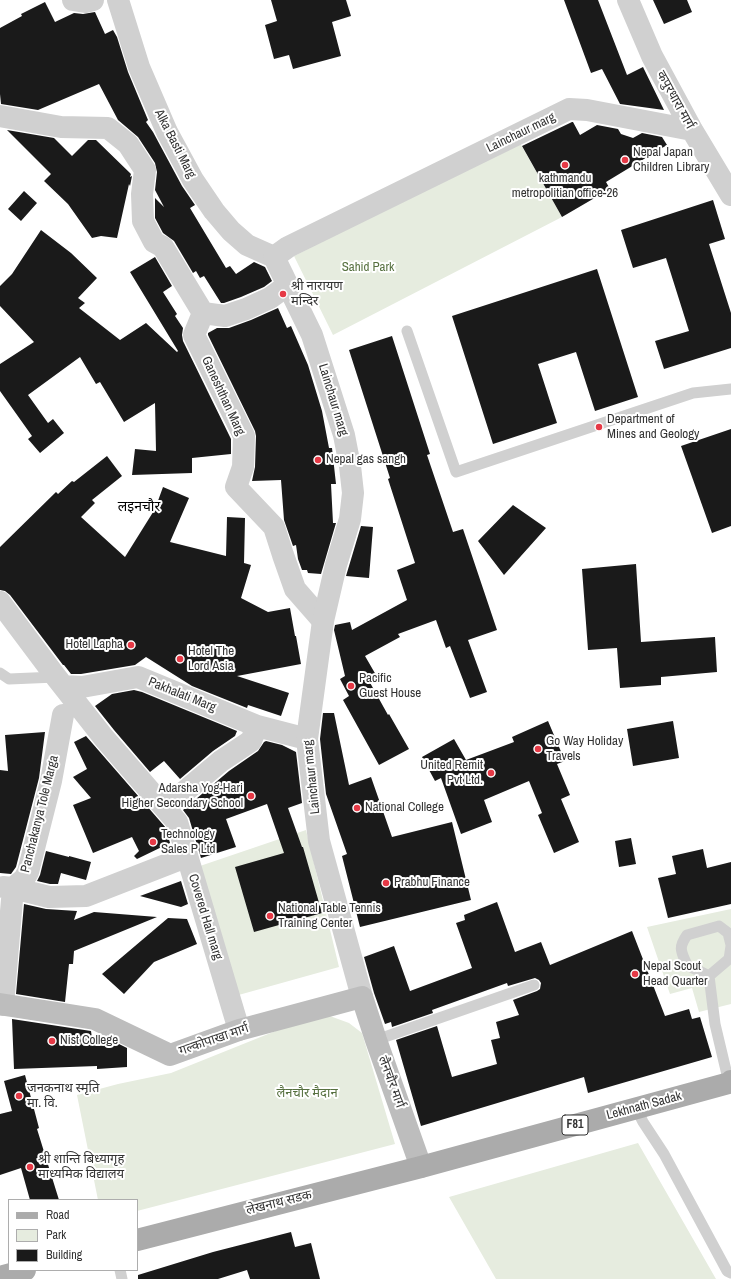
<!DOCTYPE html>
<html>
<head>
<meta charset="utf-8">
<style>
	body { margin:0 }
	#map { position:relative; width:731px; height:1279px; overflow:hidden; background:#fff; font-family:"Archivo Narrow",sans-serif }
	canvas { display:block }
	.legend { position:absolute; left:8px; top:1199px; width:130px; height:72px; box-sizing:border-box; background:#fff; border:1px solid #adadad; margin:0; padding:5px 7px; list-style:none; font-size:12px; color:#333 }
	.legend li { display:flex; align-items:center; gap:8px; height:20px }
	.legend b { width:20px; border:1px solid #adadad }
</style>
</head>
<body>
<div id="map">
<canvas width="731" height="1279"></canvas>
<ul class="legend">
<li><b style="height:5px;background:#ababab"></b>Road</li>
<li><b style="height:11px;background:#e6ecdf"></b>Park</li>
<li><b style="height:11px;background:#1a1a1a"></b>Building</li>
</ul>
</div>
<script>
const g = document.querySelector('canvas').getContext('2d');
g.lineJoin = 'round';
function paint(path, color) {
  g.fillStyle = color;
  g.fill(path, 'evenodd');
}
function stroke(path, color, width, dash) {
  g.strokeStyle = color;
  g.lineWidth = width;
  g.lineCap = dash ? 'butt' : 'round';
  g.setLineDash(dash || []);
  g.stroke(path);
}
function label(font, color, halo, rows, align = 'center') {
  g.font = font + ' "Archivo Narrow","Noto Sans Devanagari",sans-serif';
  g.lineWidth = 4;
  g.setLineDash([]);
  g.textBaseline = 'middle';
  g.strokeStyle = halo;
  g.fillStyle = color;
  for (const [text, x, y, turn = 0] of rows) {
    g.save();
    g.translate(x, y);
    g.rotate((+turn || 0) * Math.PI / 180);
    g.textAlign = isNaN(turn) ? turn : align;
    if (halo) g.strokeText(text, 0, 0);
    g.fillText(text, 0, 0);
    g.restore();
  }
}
paint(new Path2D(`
	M 520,143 L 562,217 L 333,335 L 294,256 L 469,167 Z
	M 306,830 L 339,967 L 235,996 L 200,866 Z
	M 731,909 L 731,1004 L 699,1012 L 692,988 L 670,994 L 647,927 Z
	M 327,1015 L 349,1023 L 362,1033 L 395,1144 L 137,1211 L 137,1200 L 98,1200 L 77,1095 L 118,1084 L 171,1073 L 308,1018 Z
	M 638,1143 L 716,1279 L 496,1279 L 449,1197 Z`), '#e6ecdf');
paint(new Path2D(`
	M 271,0 L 346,0 L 351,16 L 332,22 L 341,56 L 293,69 L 289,55 L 274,59 L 265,25 L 277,21 Z
	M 564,0 L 598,0 L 627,75 L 643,67 L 664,110 L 620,104 L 602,69 L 591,73 Z
	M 653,0 L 687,0 L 692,12 L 664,24 Z
	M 45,2 L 55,22 L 74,13 L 83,14 L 95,12 L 105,34 L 113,30 L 117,37 L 128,72 L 148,120 L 146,122 L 153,132 L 182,186 L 195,205 L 190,208 L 226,268 L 230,266 L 236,274 L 254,262 L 265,267 L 272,281 L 264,287 L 241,297 L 224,303 L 221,303 L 204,276 L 200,278 L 196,271 L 193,273 L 174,241 L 163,233 L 155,218 L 155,198 L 164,207 L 155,190 L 157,172 L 155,163 L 138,137 L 118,120 L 99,84 L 38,110 L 1,104 L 0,94 L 0,28 L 22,16 L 21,14 Z
	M 572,122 L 573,122 L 580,135 L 597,125 L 618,129 L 621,134 L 633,138 L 642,133 L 662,137 L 667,145 L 606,182 L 610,189 L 562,217 L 522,146 Z
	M 7,130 L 54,138 L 72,156 L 88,140 L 96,140 L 131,174 L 130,177 L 132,176 L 130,186 L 129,184 L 117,238 L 101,236 L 92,238 L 68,204 L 44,181 L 51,174 Z
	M 24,191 L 37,203 L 21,221 L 8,209 Z
	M 713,200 L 725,239 L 709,244 L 731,313 L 731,348 L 664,369 L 655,341 L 689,331 L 666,258 L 633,268 L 621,230 Z
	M 41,230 L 71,253 L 97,278 L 78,298 L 85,303 L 79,308 L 120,340 L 146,323 L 177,352 L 178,351 L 130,272 L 155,257 L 172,286 L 163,292 L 177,314 L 175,316 L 183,328 L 182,335 L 183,341 L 231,439 L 231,454 L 192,458 L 192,473 L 132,475 L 135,449 L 156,451 L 155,403 L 124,422 L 100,382 L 96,384 L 80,357 L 28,395 L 48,423 L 53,419 L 64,433 L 40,453 L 28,439 L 32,436 L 0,391 L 0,364 L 34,342 L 0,306 L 0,286 L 12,274 Z
	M 597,269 L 638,397 L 595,411 L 576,352 L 538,364 L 557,423 L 493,444 L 452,316 Z
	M 278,308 L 287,328 L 291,326 L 308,365 L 322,411 L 329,448 L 332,448 L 336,484 L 331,484 L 333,523 L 336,523 L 321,574 L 308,573 L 307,570 L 302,570 L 298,559 L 296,545 L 293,546 L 284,520 L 281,480 L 252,481 L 255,467 L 256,436 L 255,431 L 208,335 L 208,333 L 217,328 L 229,328 L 251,320 Z
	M 392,336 L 430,454 L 427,455 L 453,532 L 463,529 L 497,630 L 468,640 L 487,692 L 470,698 L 450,646 L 446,648 L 436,620 L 398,634 L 400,637 L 365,656 L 376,675 L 368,679 L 388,715 L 389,714 L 409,749 L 379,765 L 343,700 L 349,696 L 340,679 L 345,676 L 334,630 L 335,625 L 350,622 L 352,630 L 407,600 L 397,570 L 415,563 L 388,479 L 390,478 L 349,350 Z
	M 731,429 L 731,526 L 712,533 L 681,446 Z
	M 107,456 L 122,476 L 92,500 L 95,503 L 81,517 L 125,557 L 155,509 L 163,487 L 189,498 L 170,542 L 226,556 L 227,517 L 245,518 L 244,563 L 251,565 L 241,598 L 268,612 L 290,608 L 295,636 L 296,636 L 301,664 L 237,676 L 289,693 L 281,716 L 248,705 L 247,708 L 192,686 L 146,657 L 135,665 L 81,674 L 71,674 L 64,665 L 63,665 L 10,595 L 5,591 L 0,590 L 0,547 L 56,492 L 58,494 L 72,481 L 74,482 Z
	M 513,505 L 546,528 L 504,575 L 478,541 Z
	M 361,526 L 373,527 L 369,578 L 346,576 Z
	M 636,564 L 641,642 L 715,637 L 717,672 L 661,677 L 661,685 L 620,688 L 617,648 L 588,650 L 582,569 Z
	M 134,690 L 142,692 L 237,731 L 235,736 L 213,751 L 180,779 L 164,761 L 150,772 L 114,730 L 95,706 L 112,694 Z
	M 323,713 L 334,713 L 349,785 L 371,777 L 392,837 L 452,822 L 471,900 L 360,927 L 342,856 L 347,854 L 326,794 L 320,739 Z
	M 548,721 L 565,761 L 557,764 L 570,795 L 561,799 L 579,842 L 554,853 L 538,815 L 542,813 L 529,781 L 484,800 L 492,822 L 461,834 L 441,778 L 435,781 L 422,757 L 454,739 L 466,760 L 514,742 L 512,737 Z
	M 673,721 L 679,758 L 633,766 L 627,729 Z
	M 45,732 L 39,778 L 16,867 L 11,874 L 0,873 L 0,770 L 8,771 L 5,735 Z
	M 86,736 L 166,828 L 170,843 L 137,859 L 134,856 L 139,851 L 132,837 L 93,853 L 73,805 L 91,798 L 73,777 L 87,769 L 74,742 Z
	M 266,741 L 282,745 L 296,752 L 302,803 L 288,808 L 302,847 L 303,847 L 322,913 L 254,932 L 235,867 L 284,853 L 267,804 L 226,819 L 236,847 L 201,858 L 189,818 L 183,810 L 229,771 L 258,751 L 264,742 Z
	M 631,838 L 636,864 L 619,867 L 615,841 Z
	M 703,849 L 707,868 L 731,862 L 731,904 L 668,918 L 658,878 L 676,874 L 672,856 Z
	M 46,851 L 69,857 L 69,856 L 91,862 L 86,880 L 61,873 L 58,884 L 50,884 L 37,881 L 40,875 Z
	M 181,881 L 188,904 L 181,907 L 140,896 Z
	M 497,902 L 515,952 L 541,942 L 550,965 L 632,931 L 665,1016 L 689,1009 L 692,1019 L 700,1017 L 712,1057 L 588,1093 L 584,1077 L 421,1126 L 396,1040 L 437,1026 L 452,1077 L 497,1064 L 491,1040 L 500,1038 L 496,1022 L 519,1015 L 513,1000 L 537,991 L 540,989 L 541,983 L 539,980 L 535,978 L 508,986 L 507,983 L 432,1010 L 433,1013 L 392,1027 L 391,1022 L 385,1024 L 374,993 L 364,957 L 394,946 L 410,991 L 472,968 L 456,923 L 465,920 L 464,915 Z
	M 24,904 L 46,909 L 77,911 L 74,920 L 94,912 L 157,917 L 74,951 L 73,964 L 69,964 L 65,1002 L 16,994 Z
	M 168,918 L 187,919 L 197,944 L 154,962 L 124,994 L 102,974 Z
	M 12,1019 L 91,1031 L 92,1038 L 105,1037 L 127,1048 L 127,1067 L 97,1069 L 97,1066 L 14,1069 Z
	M 25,1075 L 39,1128 L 37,1129 L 59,1200 L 30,1200 L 21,1168 L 0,1175 L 0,1114 L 12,1111 L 4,1081 Z
	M 291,1232 L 295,1247 L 311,1243 L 320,1279 L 250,1279 L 247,1270 L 218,1279 L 138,1279 L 138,1275 L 213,1252 Z`), '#1a1a1a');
stroke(new Path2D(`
	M 407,331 L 456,472 L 693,393 L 731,389
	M 0,673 L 9,679 L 56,677
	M 709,976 L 687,965 C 681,951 678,948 687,935 L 719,926 L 728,933 L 731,945
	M 709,976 L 715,1024 L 729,1083
	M 709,976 L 729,959 L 731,946
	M 376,1040 L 534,985
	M 636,1108 L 643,1122 L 664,1154 L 727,1271 L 731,1273
	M 120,1270 L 122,1279`), '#d0d0d0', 11);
stroke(new Path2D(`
	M 73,0 L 85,2 L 93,0
	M 118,0 L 139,67 L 167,132 L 193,180 L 214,211 L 231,231 L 247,245 L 274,257
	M 0,116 L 61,127 L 108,128 L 128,144 L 145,170 L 142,194 L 143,221 L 154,242 L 163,247 L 203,313 L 225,316 L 246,309 L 270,298 L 288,285
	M 203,313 L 194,335 L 244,436 L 243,467 L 236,487 L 274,527 L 283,555 L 295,589 L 323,621
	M 0,602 L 56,677 L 104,738 L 177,822 L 239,1030
	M 63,686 L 82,687 L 138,677 L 257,726 L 307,739
	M 165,808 L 221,761 L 251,741 L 257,726
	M 3,887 L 13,888 L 49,897 L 86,896 L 186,857
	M 3,1005 L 13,888 L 24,879 L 28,872 L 51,781 L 63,715`), '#d0d0d0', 22);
stroke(new Path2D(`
	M 628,0 L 652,56 L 692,130 L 731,195
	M 362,997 L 319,841 L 307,739 L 323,621 L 336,565 L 350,519 L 353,493 L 350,466 L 344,435 L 312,335 L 274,257 L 288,247 L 569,109 L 587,110 L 692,130`), '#d0d0d0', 22);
stroke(new Path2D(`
	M 0,1004 L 95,1019 L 170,1055 L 239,1030 L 362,997 L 376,1040 L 421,1167`), '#bdbdbd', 22);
stroke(new Path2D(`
	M 137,1240 L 421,1167 L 729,1083 L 731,1081
	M 0,1277 L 25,1270`), '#ababab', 22);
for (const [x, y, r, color] of [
	[625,160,4,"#e63946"],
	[565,165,4,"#e63946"],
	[283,294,4,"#e63946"],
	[599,427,4,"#e63946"],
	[318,460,4,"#e63946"],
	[131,645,4,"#e63946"],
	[180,659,4,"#e63946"],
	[351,686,4,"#e63946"],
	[538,749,4,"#e63946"],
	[491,773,4,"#e63946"],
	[251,796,4,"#e63946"],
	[357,808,4,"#e63946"],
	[153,842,4,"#e63946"],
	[386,883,4,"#e63946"],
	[270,916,4,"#e63946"],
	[635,974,4,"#e63946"],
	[52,1041,4,"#e63946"],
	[19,1096,4,"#e63946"],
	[30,1167,4,"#e63946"]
]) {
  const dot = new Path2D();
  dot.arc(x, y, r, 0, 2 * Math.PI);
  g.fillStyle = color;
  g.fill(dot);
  stroke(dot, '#fff', 1.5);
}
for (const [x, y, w] of [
	[575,1125,26]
]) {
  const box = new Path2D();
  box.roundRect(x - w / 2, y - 10, w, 20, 3);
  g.fillStyle = '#fff';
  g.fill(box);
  stroke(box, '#333', 1);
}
label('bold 12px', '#333', null, [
	["F81",575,1125]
]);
label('13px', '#333', '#fff', [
	["कपुरधारा मार्ग",675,100,61],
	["Lainchaur marg",521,133,-26],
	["Alka Basti Marg",175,144,63],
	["Ganeshthan Marg",223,396,65],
	["Lainchaur marg",333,400,73],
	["Pakhalati Marg",182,695,22],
	["Lainchaur marg",312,777,-96],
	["Panchakanya Tole Marga",40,814,-76],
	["Covered Hall marg",205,917,73],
	["गल्कोपाखा मार्ग",214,1040,-19],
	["लैनचौर मार्ग",391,1082,70],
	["Lekhnath Sadak",644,1106,-15],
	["लेखनाथ सडक",279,1203,-14]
]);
label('13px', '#333', '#fff', [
	["Nepal Japan",633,153],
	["Children Library",633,168],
	["kathmandu",565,179,"center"],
	["metropolitian office-26",565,194,"center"],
	["श्री नारायण",291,287],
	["मन्दिर",291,302],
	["Department of",607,420],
	["Mines and Geology",607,435],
	["Nepal gas sangh",326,460],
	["Hotel Lapha",123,645,"right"],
	["Hotel The",188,652],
	["Lord Asia",188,667],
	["Pacific",359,679],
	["Guest House",359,694],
	["Go Way Holiday",546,742],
	["Travels",546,757],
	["United Remit",483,766,"right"],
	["Pvt Ltd.",483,781,"right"],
	["Adarsha Yog-Hari",243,789,"right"],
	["Higher Secondary School",243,804,"right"],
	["National College",365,808],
	["Technology",161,835],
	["Sales P Ltd",161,850],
	["Prabhu Finance",394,883],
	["National Table Tennis",278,909],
	["Training Center",278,924],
	["Nepal Scout",643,967],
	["Head Quarter",643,982],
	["Nist College",60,1041],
	["जनकनाथ स्मृति",27,1089],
	["मा. वि.",27,1104],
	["श्री शान्ति बिध्यागृह",38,1160],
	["माध्यमिक विद्यालय",38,1175]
], 'left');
label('13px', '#56703f', '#fff', [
	["Sahid Park",368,268],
	["लैनचौर मैदान",307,1094]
]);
label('14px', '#000', '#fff', [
	["लइनचौर",139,507]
]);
</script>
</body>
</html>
